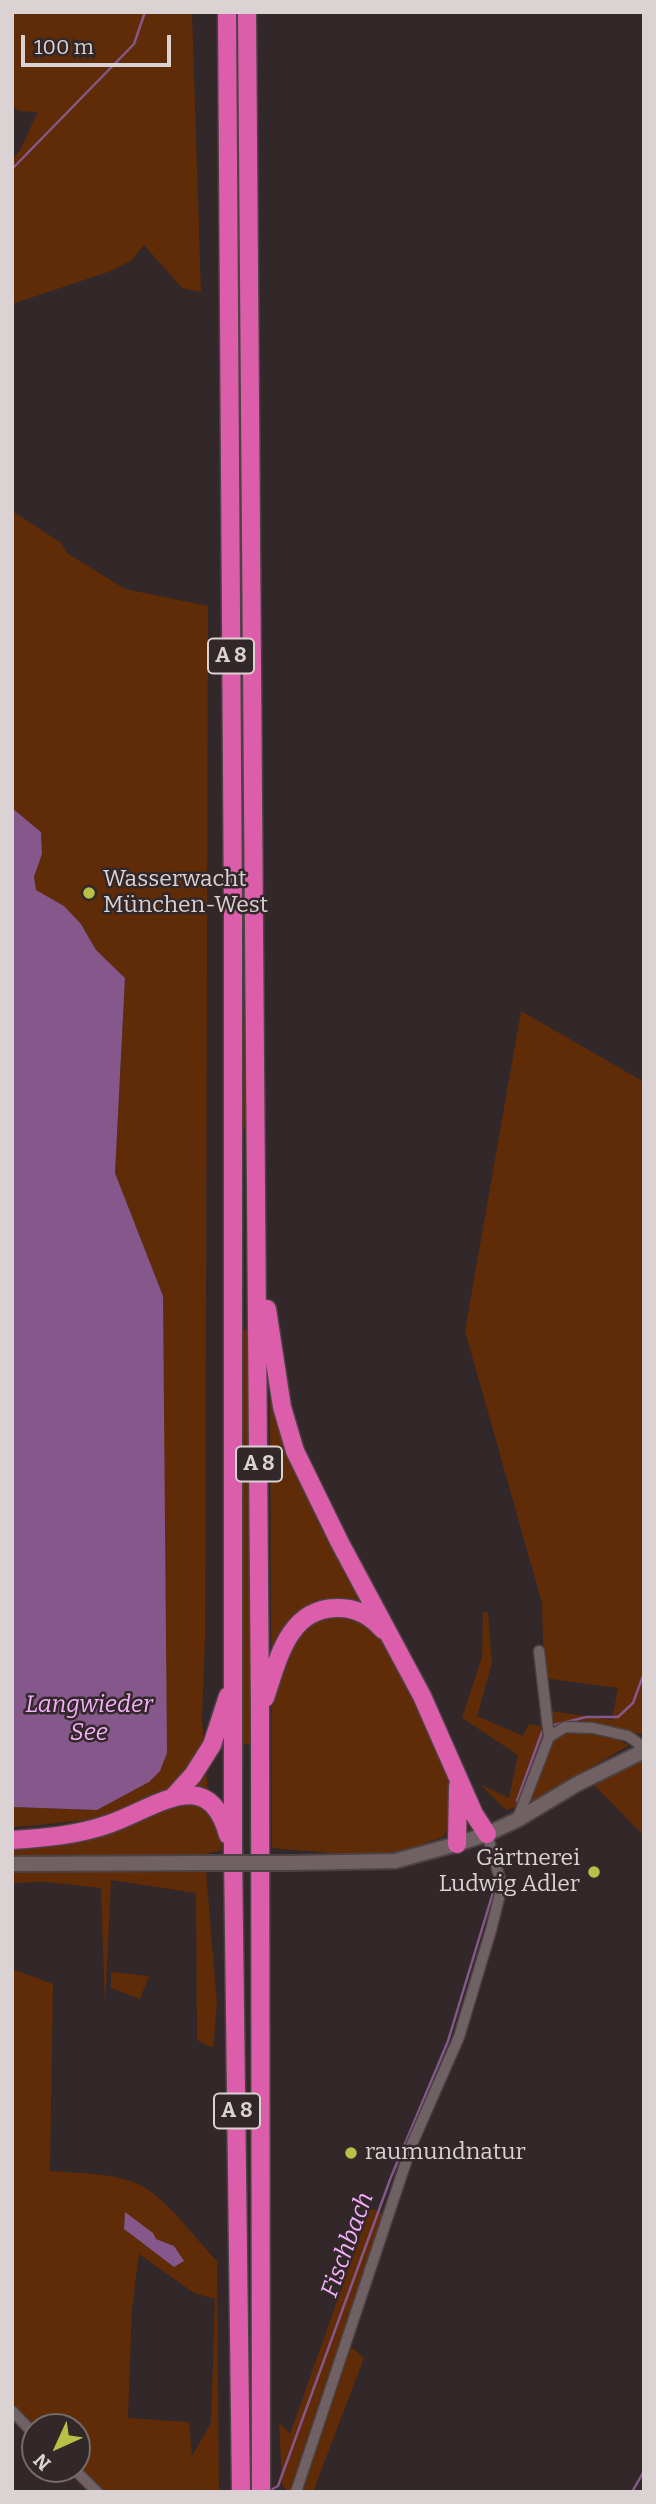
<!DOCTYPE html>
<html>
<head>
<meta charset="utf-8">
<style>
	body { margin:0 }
	#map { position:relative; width:656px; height:2504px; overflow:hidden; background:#322729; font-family:Bitter,serif }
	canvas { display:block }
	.frame { position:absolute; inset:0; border:14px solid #dad2d3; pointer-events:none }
	.north { position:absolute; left:21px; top:2413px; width:70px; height:70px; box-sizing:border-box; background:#322729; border:2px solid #756b6d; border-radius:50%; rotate:225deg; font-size:19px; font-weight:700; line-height:28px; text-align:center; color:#dad2d3 }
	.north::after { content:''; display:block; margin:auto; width:24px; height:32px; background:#b7c148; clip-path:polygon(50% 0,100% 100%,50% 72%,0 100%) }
	.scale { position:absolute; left:21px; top:35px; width:150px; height:32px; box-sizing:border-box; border:4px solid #dad2d3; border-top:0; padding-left:9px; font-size:21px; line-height:24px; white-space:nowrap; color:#dad2d3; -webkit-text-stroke:5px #322729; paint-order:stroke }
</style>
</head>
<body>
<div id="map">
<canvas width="656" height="2504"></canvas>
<div class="frame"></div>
<div class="north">N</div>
<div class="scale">100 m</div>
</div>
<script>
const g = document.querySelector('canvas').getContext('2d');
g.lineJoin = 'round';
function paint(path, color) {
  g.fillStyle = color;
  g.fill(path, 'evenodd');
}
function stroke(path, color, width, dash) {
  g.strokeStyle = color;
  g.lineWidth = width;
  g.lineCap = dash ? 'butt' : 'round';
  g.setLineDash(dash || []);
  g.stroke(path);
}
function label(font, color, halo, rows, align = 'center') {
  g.font = font + ' Bitter,serif';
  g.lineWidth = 5;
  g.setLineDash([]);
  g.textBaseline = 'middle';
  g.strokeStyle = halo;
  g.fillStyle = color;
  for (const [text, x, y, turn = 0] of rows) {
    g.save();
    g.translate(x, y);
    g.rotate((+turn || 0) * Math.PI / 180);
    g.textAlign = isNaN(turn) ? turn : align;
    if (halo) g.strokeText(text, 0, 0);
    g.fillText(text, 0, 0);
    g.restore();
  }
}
paint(new Path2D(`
	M 12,12 L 192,12 L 201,292 L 182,288 L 144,245 L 132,260 L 108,272 L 12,304 L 12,160 L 20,150 L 38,112 L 19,111 L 12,106 Z
	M 233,12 L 238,12 L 243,744 L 248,1127 L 240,1128 Z
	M 12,511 L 60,542 L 67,553 L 125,589 L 208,606 L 205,1638 L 202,1718 L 209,1809 L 221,1831 L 222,1850 L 183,1859 L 12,1859 L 12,1844 L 98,1834 L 139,1821 C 99,1814 53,1826 12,1827 L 12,1807 L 97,1810 L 149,1782 L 163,1296 L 115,1173 L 125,978 L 96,950 L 81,924 L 58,904 L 35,890 L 34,877 L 42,854 L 41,832 L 12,808 Z
	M 521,1011 L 644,1082 L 644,1734 L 565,1726 L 545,1737 L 520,1806 L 506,1810 L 481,1785 L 509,1798 L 518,1755 L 462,1718 L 482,1657 L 483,1612 L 488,1612 L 492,1663 L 477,1716 L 523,1736 L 529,1724 L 543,1727 L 544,1710 L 612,1720 L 618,1688 L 544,1678 L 542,1603 L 465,1331 Z
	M 238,1329 L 250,1330 L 252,1744 L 239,1745 Z
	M 270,1370 L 287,1439 L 443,1747 L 450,1776 L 452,1820 L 444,1836 L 400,1853 L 367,1856 L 272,1848 Z
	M 572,1732 L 614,1738 L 629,1745 L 529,1804 L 552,1739 Z
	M 644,1756 L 644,1836 L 593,1784 Z
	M 12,1868 L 206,1871 L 217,2004 L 213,2048 L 197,2040 L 196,1893 L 111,1880 L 105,2007 L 101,1888 L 46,1882 L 12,1883 Z
	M 12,1969 L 53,1984 L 50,2171 C 76,2173 105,2173 130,2181 C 163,2191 193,2237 217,2261 L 219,2492 L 100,2492 L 77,2469 L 77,2427 L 35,2427 L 35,2432 L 12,2406 ZM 125,2213 L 156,2239 L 174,2246 L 174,2267 L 124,2229 ZM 139,2254 L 194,2293 L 215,2299 L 211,2423 L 192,2456 L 189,2422 L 128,2418 L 132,2308 Z
	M 111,1972 L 149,1976 L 140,1999 L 111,1988 Z
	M 370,2208 L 384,2214 L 342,2339 L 364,2358 L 313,2492 L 288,2492 L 282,2485 L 279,2422 L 290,2434 Z`), '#602c07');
paint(new Path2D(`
	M 12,808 L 41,832 L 42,854 L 34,877 L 36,890 L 64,906 L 81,924 L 96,950 L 125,978 L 115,1173 L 163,1296 L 167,1753 L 160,1771 L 149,1782 L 97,1810 L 12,1807 Z
	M 125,2212 L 153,2233 L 156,2239 L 174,2246 L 184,2261 L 174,2267 L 124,2229 Z`), '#85578a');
stroke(new Path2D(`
	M 12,169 L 134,44 L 145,12
	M 554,1725 L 586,1717 L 618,1717 L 633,1703 L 644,1673
	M 517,1801 L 542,1732
	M 267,2492 L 278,2486 L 391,2177 L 448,2041 L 495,1886
	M 632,2492 L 644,2471`), '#85578a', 2.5);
const street = new Path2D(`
	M 539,1651 L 549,1737
	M 517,1820 L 549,1737 L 565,1727 L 593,1728 L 628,1736 L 638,1743 L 643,1751
	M 12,2411 L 35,2435
	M 74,2469 L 97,2492
	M 296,2492 L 412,2144 L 459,2037 L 491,1930 L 502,1886 L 487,1834`);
const secondary = new Path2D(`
	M 291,1863 L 395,1861 L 457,1844 L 487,1834 L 517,1820 L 577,1784 L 644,1751
	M 12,1864 L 205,1863`);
const highway = new Path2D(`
	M 227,12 L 233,915 L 233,1851 L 241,2492
	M 247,12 L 260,1713 L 261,2492
	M 267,1309 L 282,1407 L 295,1451 L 340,1543 L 422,1696 L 474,1814 L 487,1834
	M 265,1698 C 278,1660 288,1609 336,1608 C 355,1607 371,1616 383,1630
	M 174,1796 L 193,1775 L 212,1745 L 228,1696
	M 12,1840 C 45,1838 78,1835 109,1824 C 154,1809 208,1762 228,1835
	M 457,1844 L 458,1786`);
stroke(street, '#4c4244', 13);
stroke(secondary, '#4c4244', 18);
stroke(highway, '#4c4244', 21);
stroke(street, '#706264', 10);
stroke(secondary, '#706264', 14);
stroke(highway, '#dc5eab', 18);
const secondaryBridge = new Path2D(`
	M 205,1863 L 291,1863`);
stroke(secondaryBridge, '#4c4244', 18, []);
stroke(secondaryBridge, '#706264', 14);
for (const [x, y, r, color] of [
	[89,893,7,"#b7c148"],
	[594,1872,7,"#b7c148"],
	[351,2153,7,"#b7c148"]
]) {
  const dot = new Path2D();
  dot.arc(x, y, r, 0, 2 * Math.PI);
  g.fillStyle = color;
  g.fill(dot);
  stroke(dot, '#322729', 2.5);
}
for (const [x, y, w] of [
	[231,656,46],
	[259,1464,46],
	[237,2111,46]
]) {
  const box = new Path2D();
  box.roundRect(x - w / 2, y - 17.5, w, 35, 5);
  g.fillStyle = '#322729';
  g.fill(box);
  stroke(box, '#dad2d3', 2);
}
label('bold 21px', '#dad2d3', null, [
	["A 8",231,656],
	["A 8",259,1464],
	["A 8",237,2111]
]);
label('23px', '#dad2d3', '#322729', [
	["Wasserwacht",103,880],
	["München-West",103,906],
	["Gärtnerei",580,1859,"right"],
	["Ludwig Adler",580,1885,"right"],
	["raumundnatur",365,2153]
], 'left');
label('italic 24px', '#f3aff9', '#322729', [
	["Langwieder",89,1705],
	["See",89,1733],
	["Fischbach",348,2245,-70]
]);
</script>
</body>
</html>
